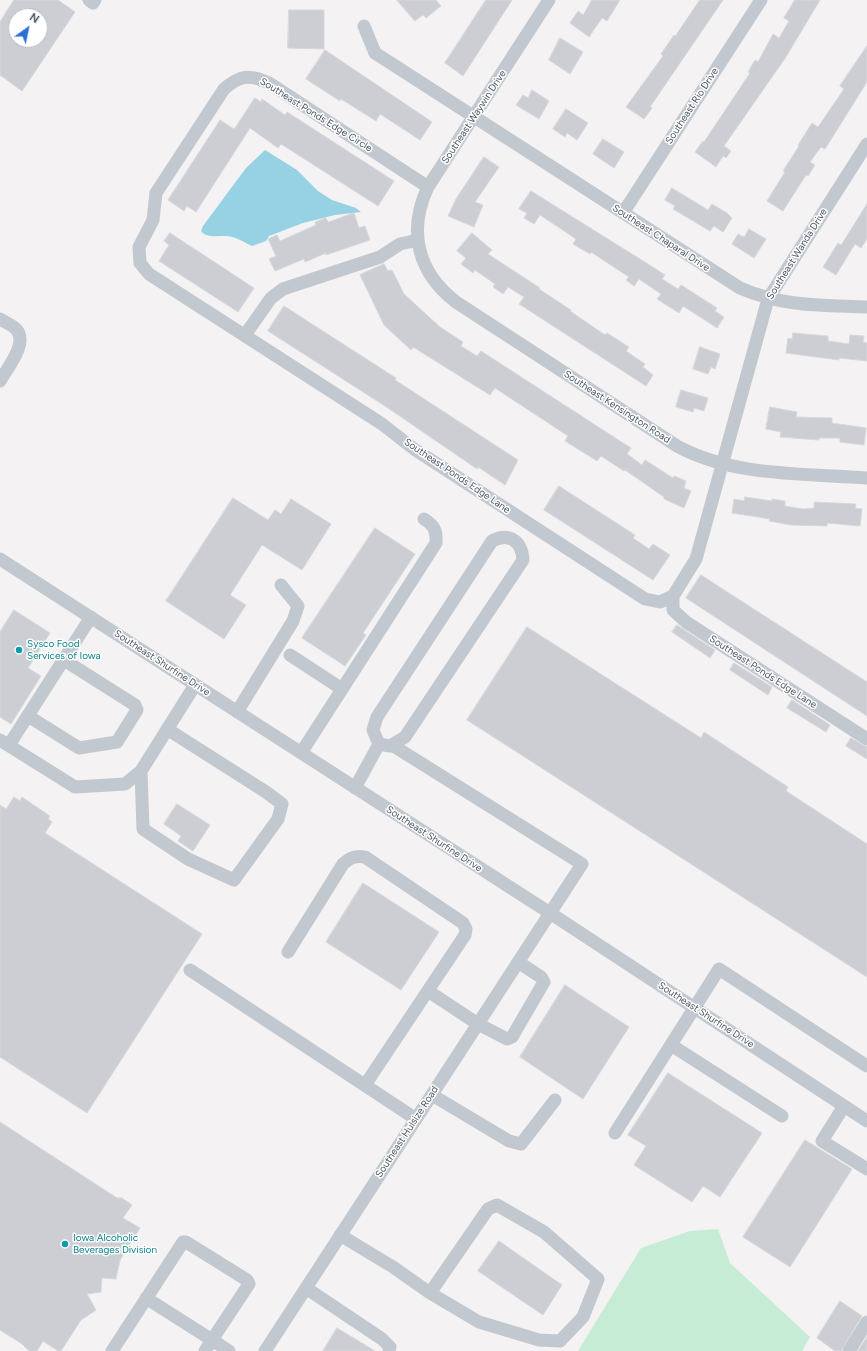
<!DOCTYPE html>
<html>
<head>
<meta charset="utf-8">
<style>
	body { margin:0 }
	#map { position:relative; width:867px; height:1351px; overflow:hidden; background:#f4f2f2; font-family:Figtree,sans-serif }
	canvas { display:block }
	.north { position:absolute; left:8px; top:8px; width:40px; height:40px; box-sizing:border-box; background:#fff; border:1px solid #b7bbbf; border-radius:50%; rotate:33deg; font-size:11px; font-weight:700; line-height:16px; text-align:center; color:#4b545e }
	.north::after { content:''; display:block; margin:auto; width:14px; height:18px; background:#2c6fd4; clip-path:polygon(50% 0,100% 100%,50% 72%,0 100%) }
</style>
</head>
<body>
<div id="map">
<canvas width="867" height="1351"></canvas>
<div class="north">N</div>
</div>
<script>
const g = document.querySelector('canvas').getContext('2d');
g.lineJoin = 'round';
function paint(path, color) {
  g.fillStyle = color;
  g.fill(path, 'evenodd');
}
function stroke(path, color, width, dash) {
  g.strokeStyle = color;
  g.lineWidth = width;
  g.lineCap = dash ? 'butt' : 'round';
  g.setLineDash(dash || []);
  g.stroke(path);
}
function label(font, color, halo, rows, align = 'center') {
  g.font = font + ' Figtree,sans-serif';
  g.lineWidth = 3;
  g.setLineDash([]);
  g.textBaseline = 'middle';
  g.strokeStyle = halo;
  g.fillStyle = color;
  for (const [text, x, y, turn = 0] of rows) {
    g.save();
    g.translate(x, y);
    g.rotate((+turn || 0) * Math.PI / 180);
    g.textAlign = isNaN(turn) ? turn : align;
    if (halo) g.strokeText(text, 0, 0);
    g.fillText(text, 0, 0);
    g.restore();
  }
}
paint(new Path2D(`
	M 718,1229 L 730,1263 L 810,1337 L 802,1351 L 578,1351 L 641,1248 L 690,1231 Z`), '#c6ecd6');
paint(new Path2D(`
	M 265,150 L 297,170 L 318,191 L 332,200 L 356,208 L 361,212 L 335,215 L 303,223 L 269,236 L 266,241 L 252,246 C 245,243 238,238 232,237 C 222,234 208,240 201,231 L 203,226 L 246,168 Z`), '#97d1e4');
const building = new Path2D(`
	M 14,0 L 58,0 L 75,12 L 22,91 L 0,75 L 0,22 ZM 16,16 L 40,16 L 40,40 L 16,40 Z
	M 397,0 L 436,0 L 441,6 L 426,18 L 423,15 L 415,21 Z
	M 486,0 L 512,0 L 463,76 L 445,63 Z
	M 592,0 L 620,0 L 607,21 L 602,18 L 589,37 L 570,23 L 578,11 L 583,15 Z
	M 700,0 L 723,0 L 650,107 L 652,108 L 644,119 L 626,107 L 663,56 L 661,54 L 674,35 L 675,36 Z
	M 795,0 L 820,0 L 786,57 L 724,146 L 731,151 L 726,158 L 723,156 L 716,167 L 695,152 L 703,141 L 704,142 L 750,73 L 748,72 L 755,60 L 758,62 L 773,34 L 779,38 L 789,21 L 784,18 Z
	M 289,10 L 324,10 L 324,49 L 288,48 Z
	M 560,38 L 583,52 L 570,74 L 549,60 Z
	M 867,46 L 867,82 L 825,149 L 821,147 L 810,162 L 815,165 L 808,176 L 806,175 L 783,211 L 767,201 L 785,172 L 783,171 L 799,146 L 798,145 L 812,123 L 818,127 L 844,89 L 840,86 Z
	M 325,50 L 432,122 L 420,140 L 380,114 L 376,121 L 341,99 L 340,101 L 306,79 Z
	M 532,90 L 549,101 L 539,119 L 516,105 L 523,95 L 528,98 Z
	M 255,98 L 261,102 L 262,99 L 285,115 L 287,112 L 394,181 L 378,206 L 281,144 L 278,148 L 250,128 L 196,212 L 187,206 L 184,211 L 168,200 L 220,120 L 234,129 Z
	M 566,109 L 588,123 L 577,140 L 567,133 L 565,137 L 553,129 Z
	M 603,139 L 624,152 L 614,168 L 593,154 Z
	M 484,157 L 499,167 L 475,202 L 483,205 L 474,227 L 448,216 L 456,199 Z
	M 672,188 L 708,210 L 712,204 L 727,213 L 732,218 L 723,232 L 714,226 L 710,231 L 673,209 L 675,206 L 665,200 Z
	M 531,191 L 648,264 L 665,275 L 662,279 L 678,289 L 681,285 L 717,308 L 715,311 L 724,317 L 717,328 L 683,306 L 679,313 L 657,299 L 661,294 L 639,279 L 634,286 L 626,280 L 629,277 L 591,252 L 590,254 L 573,244 L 576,239 L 540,215 L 534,224 L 524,218 L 527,213 L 519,209 Z
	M 867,204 L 867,239 L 861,248 L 855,244 L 836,275 L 823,267 L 838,243 L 841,245 Z
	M 354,213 L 359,228 L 365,226 L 370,240 L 326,255 L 326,253 L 305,262 L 304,259 L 275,271 L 269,259 L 276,256 L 268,239 L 277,235 L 280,241 L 316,225 L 315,222 L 326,218 L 328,222 Z
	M 749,229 L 766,239 L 754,258 L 732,244 L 738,234 L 744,237 Z
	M 170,233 L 254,288 L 238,312 L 159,261 L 169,245 L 164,241 Z
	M 472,233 L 492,250 L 488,254 L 540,288 L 539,289 L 571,310 L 570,311 L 605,335 L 607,333 L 629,347 L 626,351 L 645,364 L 643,367 L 653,375 L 646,386 L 519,304 L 524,297 L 508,287 L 503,294 L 493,287 L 495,284 L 475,270 L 473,273 L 461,264 L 466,258 L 457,251 Z
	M 384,264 L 388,271 L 392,270 L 404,294 L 440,327 L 463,342 L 461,346 L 477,356 L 481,351 L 620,441 L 631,448 L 627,454 L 642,465 L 645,460 L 673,478 L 674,476 L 686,481 L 684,488 L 691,491 L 684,508 L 664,499 L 664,497 L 625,470 L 624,471 L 601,456 L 597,461 L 565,441 L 568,436 L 495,388 L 490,395 L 413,347 L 411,350 L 384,325 L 360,275 Z
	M 284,306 L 396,378 L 395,380 L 518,460 L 505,485 L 478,467 L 477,469 L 388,408 L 268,331 Z
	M 793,333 L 828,336 L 828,341 L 849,344 L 850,335 L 864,336 L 863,342 L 867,343 L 867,361 L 839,358 L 839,360 L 786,353 L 788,338 L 792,339 Z
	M 700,347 L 720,354 L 715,369 L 711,367 L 708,374 L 693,369 Z
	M 681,390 L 708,398 L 704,411 L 694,408 L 693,412 L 676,407 Z
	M 770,407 L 797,412 L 796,417 L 832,418 L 832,423 L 866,428 L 864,445 L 840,442 L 840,438 L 819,438 L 819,440 L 780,437 L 781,432 L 766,429 Z
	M 559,486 L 635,535 L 633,538 L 649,549 L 653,544 L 670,555 L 653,580 L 544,510 Z
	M 745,497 L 772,501 L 772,499 L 785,501 L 785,506 L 803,509 L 814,508 L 814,502 L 856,504 L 855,508 L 862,509 L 860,526 L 827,523 L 827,526 L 791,525 L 769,521 L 770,519 L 732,513 L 734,499 L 744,501 Z
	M 233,498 L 268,520 L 275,510 L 281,514 L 291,499 L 331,524 L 302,570 L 262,545 L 230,595 L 246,605 L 224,639 L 166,601 Z
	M 375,528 L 415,554 L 363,633 L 366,635 L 345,666 L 302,638 Z
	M 701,575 L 867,682 L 867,716 L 686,598 Z
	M 14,610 L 50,633 L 28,668 L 41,676 L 11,724 L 0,717 L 0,632 Z
	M 677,625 L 715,650 L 710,658 L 672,632 Z
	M 527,627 L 701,738 L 704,732 L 788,787 L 786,791 L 867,844 L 867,977 L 467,720 Z
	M 734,663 L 772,687 L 768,695 L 730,670 Z
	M 792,700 L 830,725 L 826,732 L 787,708 Z
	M 851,738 L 867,747 L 867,759 L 846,746 Z
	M 14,797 L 20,801 L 22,797 L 50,816 L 48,819 L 52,822 L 45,833 L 202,934 L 87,1113 L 0,1057 L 0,805 L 6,809 Z
	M 177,804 L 210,825 L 193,851 L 178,841 L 181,836 L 164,824 Z
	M 363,883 L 439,932 L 401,990 L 326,942 Z
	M 565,985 L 629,1027 L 583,1099 L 520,1057 Z
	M 668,1073 L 762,1133 L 720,1197 L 703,1186 L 692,1202 L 634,1165 L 646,1146 L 628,1135 Z
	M 0,1122 L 117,1198 L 122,1198 L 132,1205 L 123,1218 L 140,1228 L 120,1260 L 116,1279 L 102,1278 L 101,1292 L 87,1294 L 96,1310 L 81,1320 L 61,1351 L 58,1351 L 43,1341 L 37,1351 L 29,1351 L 22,1344 L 0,1330 Z
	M 805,1140 L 852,1169 L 790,1267 L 743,1237 Z
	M 499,1241 L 562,1285 L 543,1315 L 478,1271 Z
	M 840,1301 L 862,1316 L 841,1351 L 835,1351 L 817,1338 Z
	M 337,1328 L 375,1351 L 323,1351 Z
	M 867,1337 L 867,1351 L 858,1351 Z`);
paint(building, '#ccced4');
stroke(building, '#d6d8dc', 1);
stroke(new Path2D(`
	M 89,0 L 93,3 L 95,0
	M 549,0 L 428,187 C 407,231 418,273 456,302 L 677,446 C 734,477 803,473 867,478
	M 364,26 L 375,53 L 740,288 C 784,307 820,305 867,307
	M 428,187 L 269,83 C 250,74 240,75 224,89 L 156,193 L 153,220 L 139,247 L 140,263 L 149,274 L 382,424 L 414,449 L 645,599 L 660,602 L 673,596 L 696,559 L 768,299 L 867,144
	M 623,213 L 761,0
	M 0,319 C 5,322 12,325 16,329 C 29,343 7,368 0,381
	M 245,335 L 271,298 L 283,289 L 380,257 L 400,244 L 418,240
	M 0,559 L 550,913 L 867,1121
	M 673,596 L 673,610 L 686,622 L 867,739
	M 290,655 L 342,689
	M 237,712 L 293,621 L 298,606 L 281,585
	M 28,716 L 79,748 L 117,742 L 137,710 L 135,705 L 64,660
	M 0,740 L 75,787 L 125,784 L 141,771 L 195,685
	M 9,745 L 91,617
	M 301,753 L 436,543 C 437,531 434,525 424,519
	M 141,771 L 143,829 L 188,859 L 234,880 L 278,819 L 282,804 L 266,792 L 167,729
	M 355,788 L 379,744 L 373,730 L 377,717 L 492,541 C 509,532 522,541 523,560 L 405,737 L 390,746 L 379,744
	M 288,952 L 343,864 C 350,858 355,855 365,857 L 463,923 L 466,929 L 465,935 L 365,1085
	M 190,970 L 416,1119
	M 428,991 L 478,1024 L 507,1039 L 512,1037 L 544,982 L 541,977 L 518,962
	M 671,1045 L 782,1116
	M 432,1095 L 509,1141 L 521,1144 L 555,1100
	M 844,1106 L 822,1141 L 867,1169
	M 615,1133 L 719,969 L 867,1066
	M 340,1235 L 393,1267 L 430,1293 L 479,1322 L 539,1340 L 560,1341 L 583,1317 L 598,1279 L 544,1232 L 497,1205 L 488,1209 L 430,1293
	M 306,1288 L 382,1339 L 390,1347 L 389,1351
	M 112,1351 L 183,1242 L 186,1242 L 247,1280 L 249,1284 L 212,1340 L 146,1298
	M 205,1351 L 212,1340 L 229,1351
	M 265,1351 L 582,864 L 392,745
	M 849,1351 L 867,1322`), '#c1c8cf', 13);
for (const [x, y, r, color] of [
	[19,650,4,"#0f9aa8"],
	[65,1244,4,"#0f9aa8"]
]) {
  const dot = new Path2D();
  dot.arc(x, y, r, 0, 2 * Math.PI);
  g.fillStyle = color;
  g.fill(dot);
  stroke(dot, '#fff', 1.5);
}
label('10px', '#4b545e', '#fff', [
	["Southeast Rio Drive",692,106,-57],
	["Southeast Ponds Edge Circle",316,115,32],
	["Southeast Waywin Drive",474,117,-57],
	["Southeast Chaparal Drive",661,238,33],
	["Southeast Wanda Drive",797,254,-58],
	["Southeast Kensington Road",617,407,33],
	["Southeast Ponds Edge Lane",457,476,34],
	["Southeast Shurfine Drive",162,663,33],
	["Southeast Ponds Edge Lane",763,672,33],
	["Southeast Shurfine Drive",434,839,33],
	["Southeast Shurfine Drive",706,1015,33],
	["Southeast Hulsize Road",407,1132,-57]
]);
label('10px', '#0d838f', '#fff', [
	["Sysco Food",27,644],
	["Services of Iowa",27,656],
	["Iowa Alcoholic",73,1238],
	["Beverages Division",73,1250]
], 'left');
</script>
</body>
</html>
